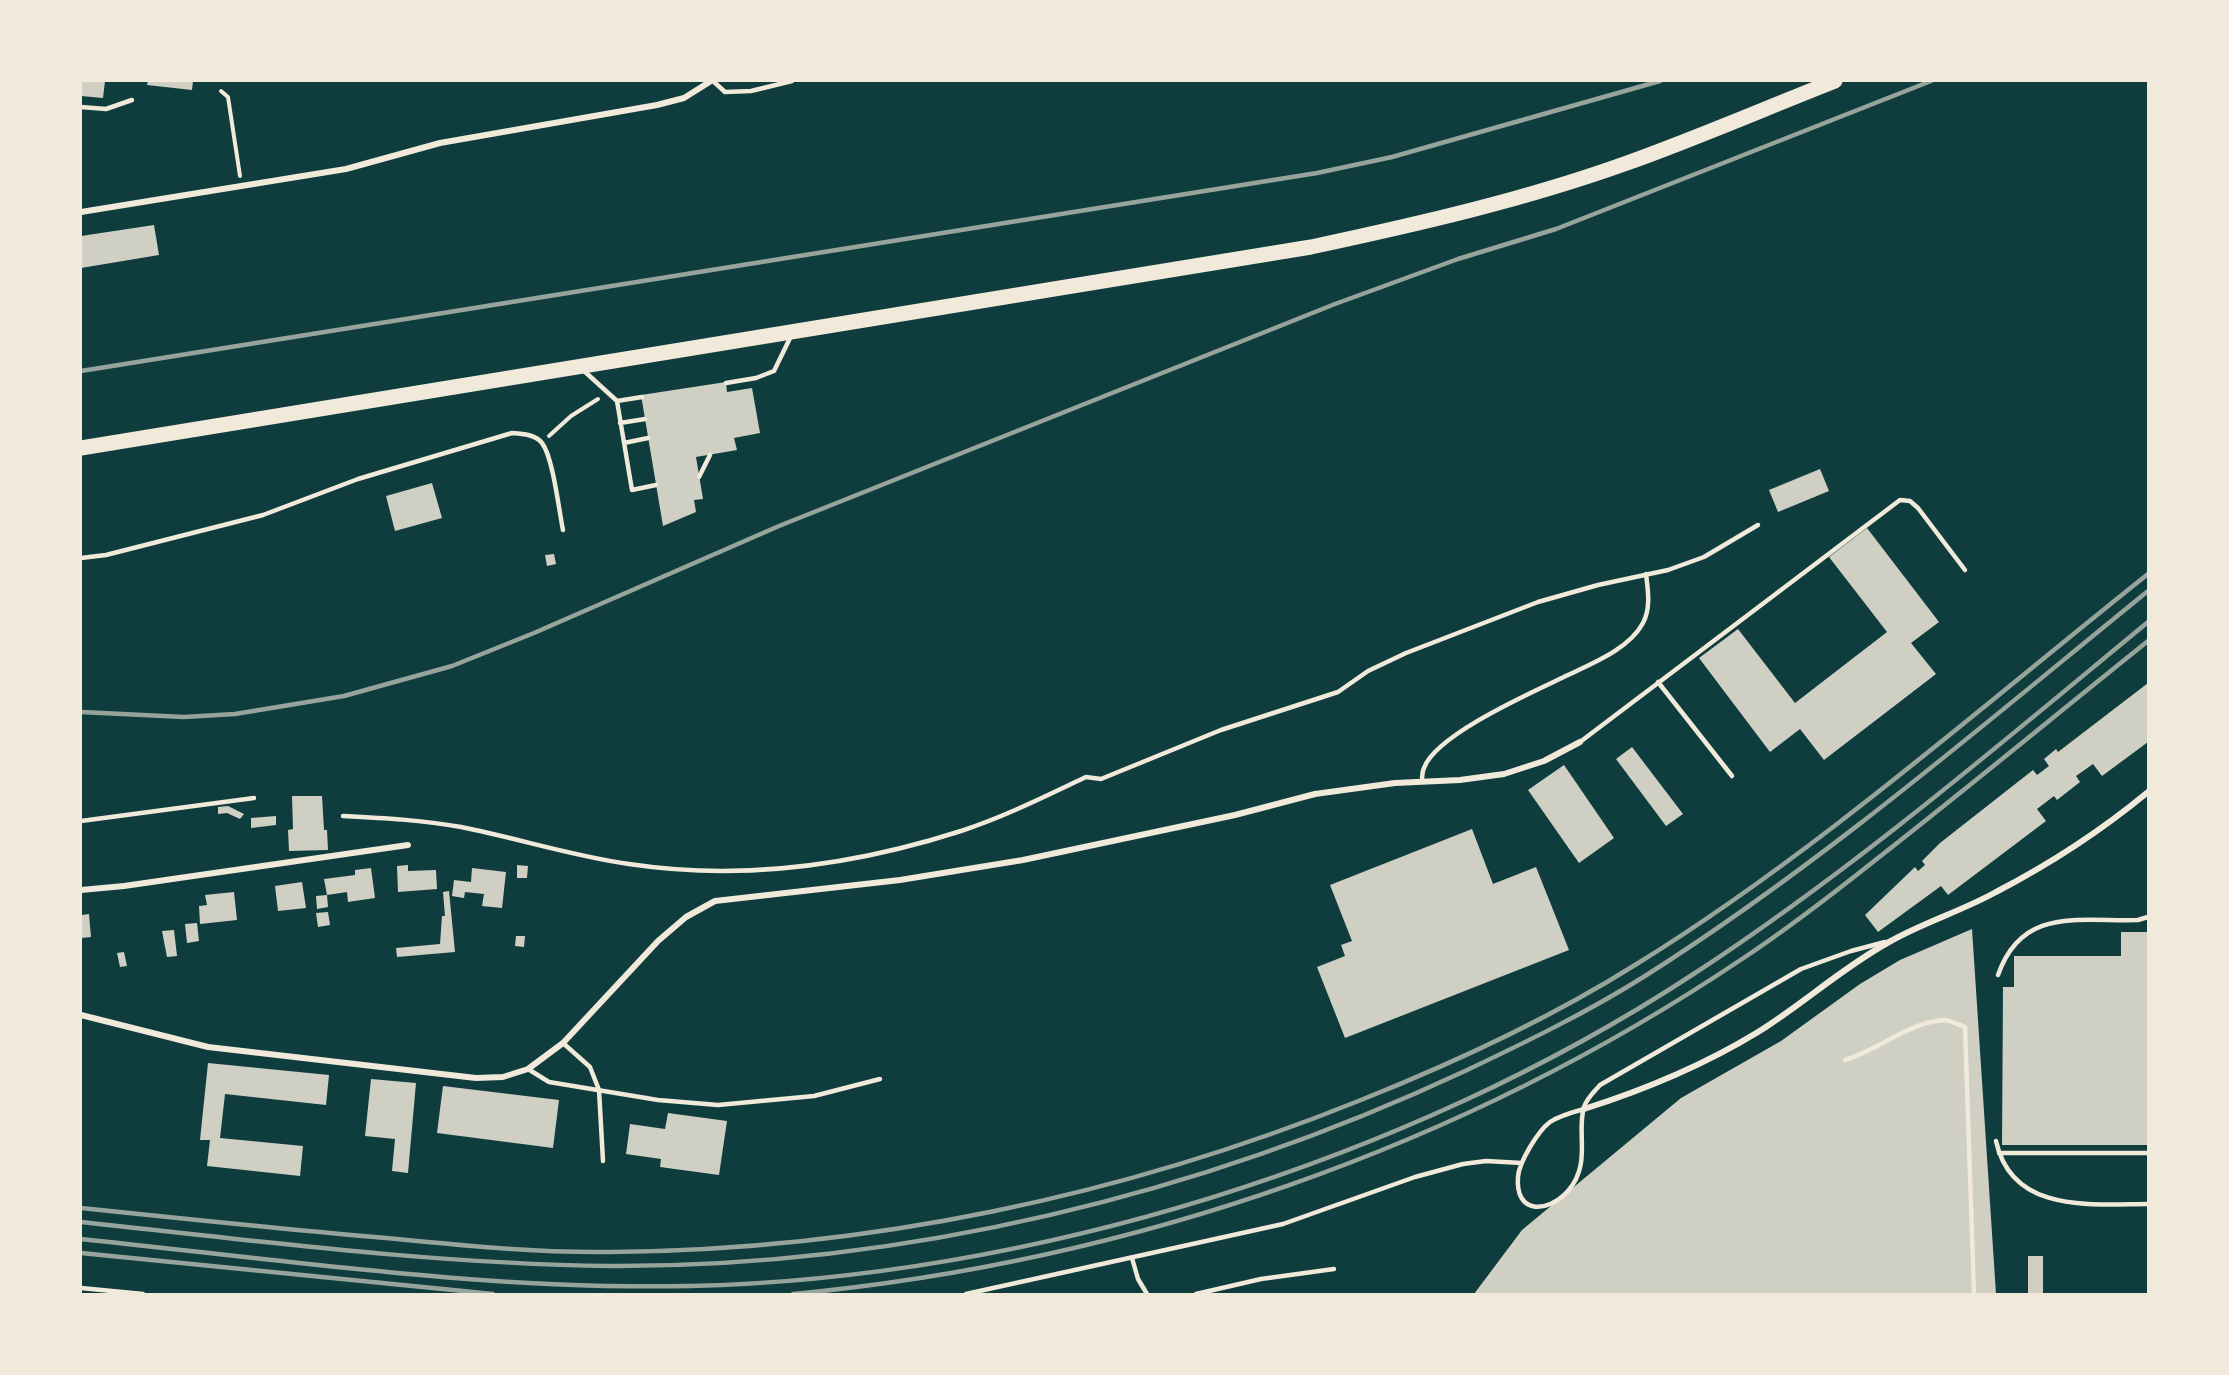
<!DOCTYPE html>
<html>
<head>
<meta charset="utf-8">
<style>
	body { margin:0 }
	#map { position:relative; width:2229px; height:1375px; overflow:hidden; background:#0f3d3e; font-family:"DejaVu Sans",sans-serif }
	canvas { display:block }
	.frame { position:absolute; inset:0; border:82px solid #f1e9da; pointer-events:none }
</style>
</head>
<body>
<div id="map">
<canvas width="2229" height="1375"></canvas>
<div class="frame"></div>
</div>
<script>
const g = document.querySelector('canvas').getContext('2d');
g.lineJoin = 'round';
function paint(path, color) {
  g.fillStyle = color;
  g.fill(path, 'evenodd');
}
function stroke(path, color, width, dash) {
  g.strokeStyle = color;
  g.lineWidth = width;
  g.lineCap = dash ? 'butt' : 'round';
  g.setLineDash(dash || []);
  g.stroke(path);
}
paint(new Path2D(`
	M 81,81 L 105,81 L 103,98 L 81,96 Z
	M 148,81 L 193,81 L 192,90 L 147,85 Z
	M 154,225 L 159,255 L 81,268 L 81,236 Z
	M 726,382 L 727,392 L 752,388 L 760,433 L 734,438 L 737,450 L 696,457 L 703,499 L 694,500 L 696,512 L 663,526 L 641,395 Z
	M 1820,469 L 1829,491 L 1778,512 L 1769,490 Z
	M 432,483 L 442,518 L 395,531 L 386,496 Z
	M 1867,528 L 1939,622 L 1911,643 L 1936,674 L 1824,760 L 1800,729 L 1770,752 L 1699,658 L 1738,629 L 1795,703 L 1887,632 L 1829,557 Z
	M 554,554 L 556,564 L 547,566 L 545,555 Z
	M 2148,683 L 2148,742 L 2102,776 L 2093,764 L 2076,776 L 2080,782 L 2057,800 L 2054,796 L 2037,809 L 2046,821 L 1948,895 L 1941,886 L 1878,932 L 1865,915 L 1915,867 L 1918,871 L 1925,865 L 1922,861 L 1940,843 L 2033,770 L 2037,775 L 2049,766 L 2044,759 L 2056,749 L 2058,752 Z
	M 1632,747 L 1683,814 L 1666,826 L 1616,759 Z
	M 1564,765 L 1614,838 L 1579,863 L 1528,790 Z
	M 292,796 L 322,796 L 324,830 L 327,830 L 328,850 L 289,851 L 288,830 L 293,829 Z
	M 228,806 L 244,814 L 240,819 L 227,813 L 218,814 L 218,807 Z
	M 276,816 L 276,825 L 251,828 L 251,818 Z
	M 1472,829 L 1493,884 L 1536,867 L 1569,950 L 1345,1038 L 1317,967 L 1345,956 L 1341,945 L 1352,941 L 1330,885 Z
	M 408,865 L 408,871 L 436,870 L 437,889 L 398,892 L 397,866 Z
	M 517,865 L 528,866 L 527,878 L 517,878 Z
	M 371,868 L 375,898 L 348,902 L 347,892 L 327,895 L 328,907 L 317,909 L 316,896 L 327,895 L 324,879 L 355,875 L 355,870 Z
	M 472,868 L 506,872 L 502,908 L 482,906 L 484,894 L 465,892 L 464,898 L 452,896 L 454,880 L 471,882 Z
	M 302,882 L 306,908 L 278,911 L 275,886 Z
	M 449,891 L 455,952 L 397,957 L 396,948 L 440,944 L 442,916 L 445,916 L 443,892 Z
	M 234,892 L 237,920 L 200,924 L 199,906 L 207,905 L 205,895 Z
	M 328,912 L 330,925 L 318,927 L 316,913 Z
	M 89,914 L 91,937 L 81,938 L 81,915 Z
	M 197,923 L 199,941 L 187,943 L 185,924 Z
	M 1972,929 L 1996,1294 L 1474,1294 L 1522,1230 L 1681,1098 L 1781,1041 L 1860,984 L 1900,960 Z
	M 174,930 L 177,956 L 167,957 L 162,931 Z
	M 2121,932 L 2148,932 L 2148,1145 L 2002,1145 L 2003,987 L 2014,987 L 2014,956 L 2121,956 Z
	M 516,936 L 525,936 L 524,947 L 515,946 Z
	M 124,952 L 127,966 L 120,967 L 117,953 Z
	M 208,1063 L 329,1075 L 326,1105 L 225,1094 L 220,1138 L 303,1146 L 300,1176 L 207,1166 L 210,1140 L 200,1140 Z
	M 371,1079 L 416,1083 L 408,1173 L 392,1171 L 395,1139 L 365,1136 Z
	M 443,1086 L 559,1100 L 553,1148 L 437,1133 Z
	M 668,1113 L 727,1121 L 719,1175 L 660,1167 L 661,1159 L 626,1154 L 630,1124 L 665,1129 Z
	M 2028,1256 L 2043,1256 L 2043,1294 L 2028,1294 Z`), '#cfcfc3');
stroke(new Path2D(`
	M 221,91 L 228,97 L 240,176
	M 549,436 L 571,416 L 598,399`), '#f1e9da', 4);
stroke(new Path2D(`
	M 713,81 L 725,92 L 751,91 L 792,81
	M 81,107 L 106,109 L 132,100
	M 583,370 L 617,401 L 642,397
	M 726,383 L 756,378 L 774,371 L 792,334
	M 617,401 L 632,490 L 656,485
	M 620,423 L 645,419
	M 624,443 L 648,438
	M 699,477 L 710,455
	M 81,558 L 106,555 L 263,515 L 358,479 L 512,433 C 522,434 535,434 542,443 C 553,457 559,511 563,530
	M 1658,682 L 1732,776
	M 1580,742 L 1900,500 L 1910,501 L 1918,508 L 1965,570
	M 1422,782 C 1422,778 1422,772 1424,768 C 1436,734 1535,691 1568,675 C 1593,663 1629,649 1643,623 C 1651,608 1648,590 1646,574
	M 343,816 C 383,818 422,820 461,827 C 517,838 572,856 629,864 C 741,881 855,865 961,831 C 1004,817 1046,796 1086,777 L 1101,779 L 1221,730 L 1338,692 L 1368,671 L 1406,653 L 1538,602 L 1598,585 L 1668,570 L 1704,557 L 1758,525
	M 81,821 L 254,798
	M 1998,975 C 2022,906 2079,922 2138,920 L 2148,917
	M 563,1043 L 590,1067 L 599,1090 L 603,1161
	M 1845,1060 C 1878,1050 1908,1023 1943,1020 C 1949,1019 1959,1025 1965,1027 L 1974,1294
	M 528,1069 L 549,1082 L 658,1100 L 718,1105 L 814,1096 L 880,1079
	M 1584,1109 C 1573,1112 1559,1116 1550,1122 C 1538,1131 1519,1162 1518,1177 C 1515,1214 1547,1214 1568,1191 C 1592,1163 1576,1133 1584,1107 C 1587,1098 1594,1092 1600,1085 L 1801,969 L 1851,951 L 1885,942
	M 1996,1141 C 2012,1214 2091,1204 2148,1204
	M 1999,1153 L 2148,1153
	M 1132,1258 L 1138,1279 L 1147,1294
	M 81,1288 L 143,1294
	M 966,1294 L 1283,1224 L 1415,1177 L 1463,1164 L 1486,1161 L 1522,1163
	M 1196,1294 L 1261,1279 L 1334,1269`), '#f1e9da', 4.5);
stroke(new Path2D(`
	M 81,212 L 346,169 L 440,143 L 657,105 L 684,98 L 711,81
	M 81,890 L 124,886 L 408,845
	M 81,1015 L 208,1047 L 476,1078 L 503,1077 L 528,1069 L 563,1043 L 658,941 L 686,917 L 715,901 L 900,880 L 1023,860 L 1235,815 L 1315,794 L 1395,783 L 1460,780 L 1504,774 L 1544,761 L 1580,742
	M 1584,1109 C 1644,1090 1704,1065 1758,1032 C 1803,1004 1842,968 1889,942 C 1924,922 1962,911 1996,892 C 2050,864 2102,830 2148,792`), '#f1e9da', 6);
stroke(new Path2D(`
	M 81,448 L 1311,247 C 1418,224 1524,200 1627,163 C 1697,138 1766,108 1835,81`), '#f1e9da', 15);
stroke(new Path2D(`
	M 81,371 L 1317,173 L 1392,157 L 1660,81
	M 81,712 L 184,717 L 235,714 L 344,696 L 452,666 L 534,633 L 779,526 L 1335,304 L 1458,259 L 1556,229 L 1931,81
	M 81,1208 C 186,1219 291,1230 397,1239 C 468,1246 539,1253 611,1252 C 869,1250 1123,1196 1361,1100 C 1456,1062 1549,1019 1635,965 C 1815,854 1982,706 2148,574
	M 81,1222 C 257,1241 434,1264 611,1266 C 904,1267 1200,1195 1465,1071 C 1526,1042 1588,1012 1645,976 C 1823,863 1984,724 2148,591
	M 81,1239 C 283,1260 486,1290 689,1286 C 1029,1279 1408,1161 1692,975 C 1853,870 2000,744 2148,622
	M 81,1253 L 493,1294
	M 793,1294 C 1130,1262 1461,1148 1742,959 C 1789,928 1834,893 1878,858 C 1969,787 2058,713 2148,641`), '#97a49c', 4.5);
</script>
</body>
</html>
